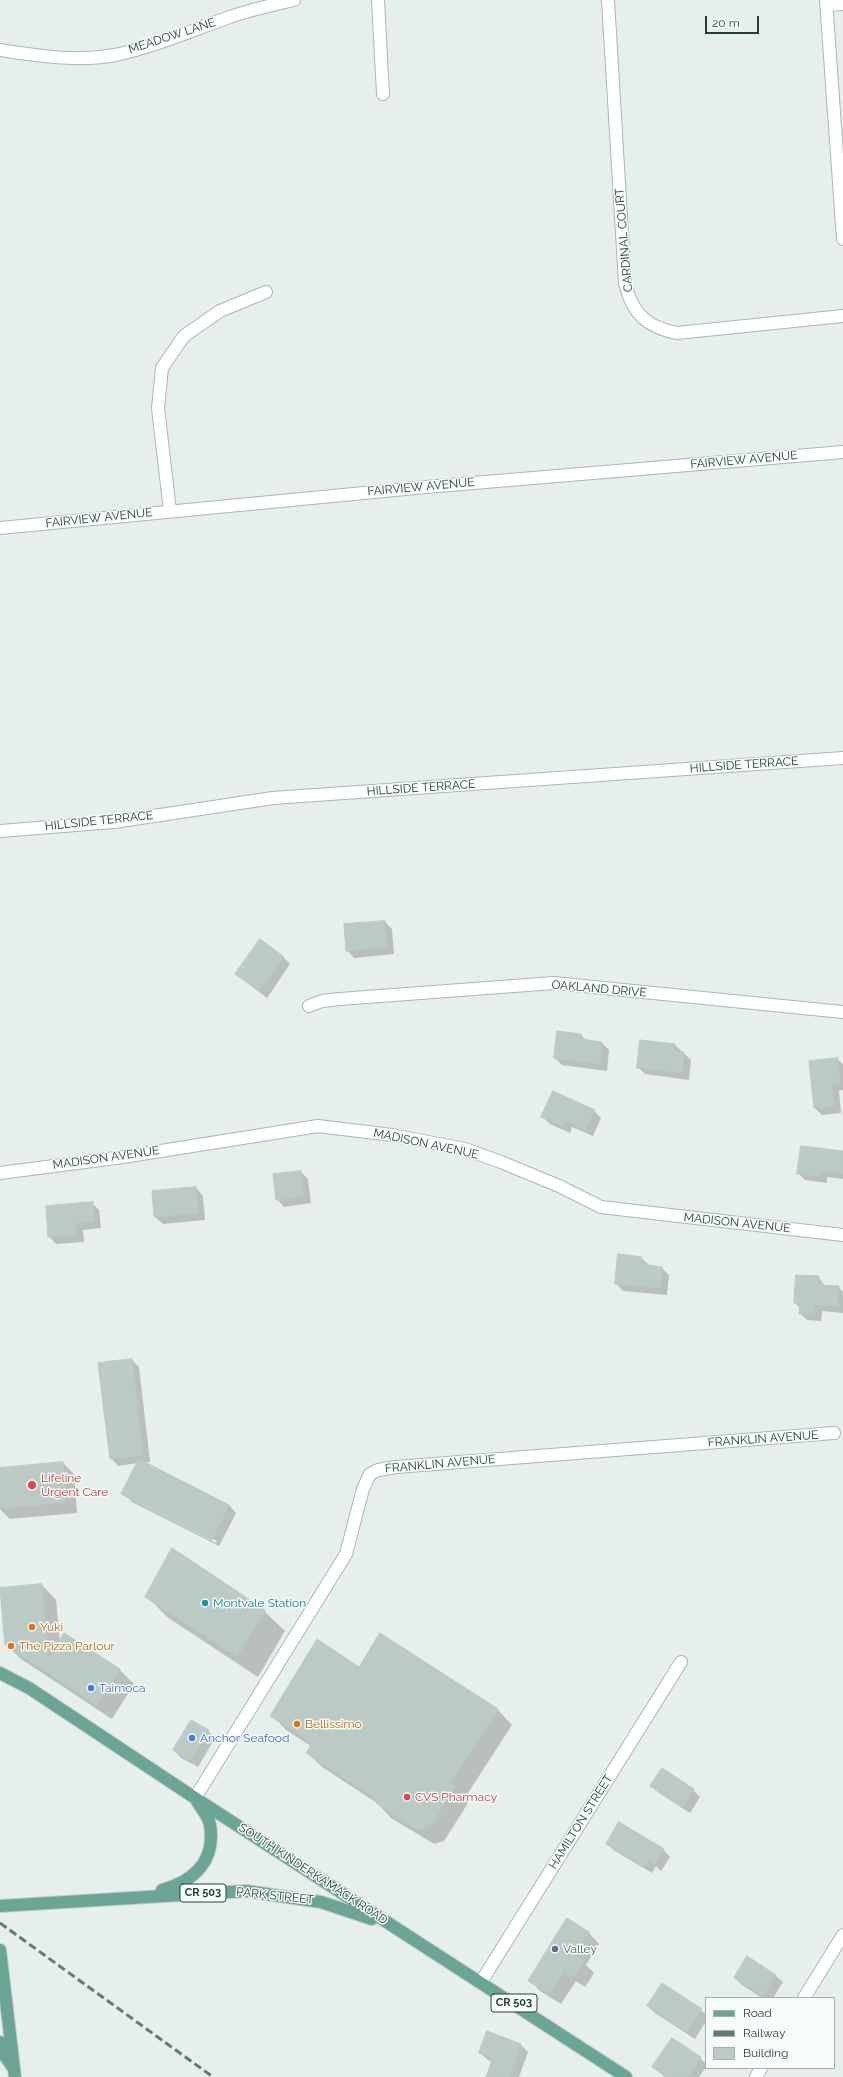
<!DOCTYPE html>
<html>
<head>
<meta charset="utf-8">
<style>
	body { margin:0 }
	#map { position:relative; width:843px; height:2077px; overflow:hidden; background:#e6efeb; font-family:Raleway,sans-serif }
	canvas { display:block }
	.legend { position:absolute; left:705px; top:1997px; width:130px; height:72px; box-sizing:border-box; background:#f7fbf9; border:1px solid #a3b1ad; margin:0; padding:5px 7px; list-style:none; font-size:12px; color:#24423a }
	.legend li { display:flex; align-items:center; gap:8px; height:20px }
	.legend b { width:20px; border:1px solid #a3b1ad }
	.scale { position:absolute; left:705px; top:16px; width:54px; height:18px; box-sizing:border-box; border:2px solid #24423a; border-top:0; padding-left:5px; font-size:12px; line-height:14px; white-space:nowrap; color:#24423a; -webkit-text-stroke:3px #f7fbf9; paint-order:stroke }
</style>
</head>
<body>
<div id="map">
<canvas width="843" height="2077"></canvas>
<ul class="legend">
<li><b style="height:5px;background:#6aa596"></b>Road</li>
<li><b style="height:5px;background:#5f7d75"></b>Railway</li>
<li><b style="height:11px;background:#bbcac4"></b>Building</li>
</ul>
<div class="scale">20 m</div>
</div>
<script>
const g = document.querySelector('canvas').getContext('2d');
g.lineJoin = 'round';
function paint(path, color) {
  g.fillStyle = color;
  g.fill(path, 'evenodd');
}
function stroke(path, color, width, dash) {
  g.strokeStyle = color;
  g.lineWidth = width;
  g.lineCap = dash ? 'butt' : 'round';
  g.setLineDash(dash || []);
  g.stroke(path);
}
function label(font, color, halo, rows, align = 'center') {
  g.font = font + ' Raleway,sans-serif';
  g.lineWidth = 3;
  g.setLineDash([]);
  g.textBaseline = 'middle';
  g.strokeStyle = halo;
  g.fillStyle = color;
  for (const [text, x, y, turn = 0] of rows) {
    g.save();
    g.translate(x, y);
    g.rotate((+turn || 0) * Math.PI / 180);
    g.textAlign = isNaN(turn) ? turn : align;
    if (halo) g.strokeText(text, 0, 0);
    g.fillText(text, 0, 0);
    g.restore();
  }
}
paint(new Path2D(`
	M 385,922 L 392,929 L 394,954 L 354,958 L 347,950 Z
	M 283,957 L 290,964 L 267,998 L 236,974 Z
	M 581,1035 L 587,1041 L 602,1043 L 609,1050 L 607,1071 L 562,1065 L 555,1058 Z
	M 675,1045 L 691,1060 L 689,1080 L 645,1074 L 638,1067 Z
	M 837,1059 L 843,1064 L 843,1090 L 839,1091 L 841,1113 L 822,1115 L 815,1108 Z
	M 594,1111 L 601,1118 L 593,1136 L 572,1127 L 570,1133 L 550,1124 L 542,1116 Z
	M 843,1152 L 843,1179 L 827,1177 L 827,1183 L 805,1180 L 798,1173 Z
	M 301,1172 L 308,1179 L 311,1203 L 284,1207 L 277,1199 Z
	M 196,1188 L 203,1196 L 205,1220 L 163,1224 L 155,1217 Z
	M 92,1203 L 99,1210 L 101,1228 L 83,1230 L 84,1242 L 56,1244 L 49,1236 Z
	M 641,1258 L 649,1265 L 662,1268 L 669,1275 L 667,1295 L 623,1291 L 616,1283 Z
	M 818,1277 L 826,1287 L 838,1287 L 843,1292 L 843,1313 L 822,1311 L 821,1321 L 807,1320 L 800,1313 L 800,1308 L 795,1303 Z
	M 132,1360 L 139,1367 L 150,1462 L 144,1462 L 229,1505 L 236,1513 L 219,1546 L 132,1502 L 125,1494 L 138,1463 L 118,1466 L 111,1458 ZM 130,1497 L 217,1541 L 216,1543 L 130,1499 Z
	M 63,1463 L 74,1474 L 77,1513 L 10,1519 L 0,1509 L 0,1469 Z
	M 42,1585 L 56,1600 L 60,1642 L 65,1634 L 120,1670 L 134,1684 L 112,1719 L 21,1659 L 6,1644 Z
	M 147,1596 L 264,1611 L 285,1631 L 258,1677 L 167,1617 Z
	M 380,1635 L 498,1710 L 512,1725 L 466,1796 L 470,1800 L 444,1841 L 434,1844 L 391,1818 L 377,1803 L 322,1767 L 307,1752 L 311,1746 L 286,1730 L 272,1715 L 360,1669 Z
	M 208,1731 L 215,1738 L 198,1767 L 181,1758 L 174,1750 Z
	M 652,1786 L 693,1790 L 700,1797 L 690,1813 L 659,1793 Z
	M 607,1844 L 663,1849 L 670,1857 L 661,1871 L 656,1866 L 652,1873 L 615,1851 Z
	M 568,1920 L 589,1933 L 599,1944 L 586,1965 L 594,1973 L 585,1987 L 576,1981 L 561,2004 L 540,1991 L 530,1980 Z
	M 775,1975 L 783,1982 L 773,1998 L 762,1998 L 742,1985 L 735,1978 Z
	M 662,1984 L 706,2014 L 706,2021 L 695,2039 L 655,2013 L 648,2006 Z
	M 520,2044 L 528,2052 L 519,2077 L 487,2077 L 492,2062 L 488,2060 L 480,2053 Z
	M 700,2058 L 706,2064 L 706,2067 L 699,2077 L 665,2077 L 653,2067 Z`), '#0003');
const building = new Path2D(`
	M 385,921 L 387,947 L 346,951 L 344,924 Z
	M 260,939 L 284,957 L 259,991 L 235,974 Z
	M 557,1031 L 581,1034 L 581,1039 L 602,1042 L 600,1064 L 554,1058 Z
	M 640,1040 L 675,1044 L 674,1051 L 684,1052 L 682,1073 L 637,1068 Z
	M 838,1058 L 840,1083 L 832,1084 L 834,1106 L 814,1108 L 809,1061 Z
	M 553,1091 L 595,1110 L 585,1130 L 565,1120 L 562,1126 L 541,1117 Z
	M 801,1146 L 843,1151 L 843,1173 L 820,1170 L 820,1176 L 797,1174 Z
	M 301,1171 L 304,1196 L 276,1200 L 273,1174 Z
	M 196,1187 L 198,1213 L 154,1217 L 152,1191 Z
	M 93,1202 L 94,1221 L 76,1223 L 77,1235 L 48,1237 L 46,1206 Z
	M 618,1254 L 642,1257 L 641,1264 L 662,1267 L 660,1288 L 615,1284 Z
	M 796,1275 L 819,1276 L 818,1285 L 839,1286 L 837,1306 L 815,1305 L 814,1315 L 799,1314 L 800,1304 L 794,1303 Z
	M 132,1359 L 143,1455 L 110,1459 L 98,1363 Z
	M 139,1459 L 229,1505 L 212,1540 L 121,1494 Z
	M 63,1462 L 66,1502 L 0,1508 L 0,1468 Z
	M 172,1548 L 265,1610 L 237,1657 L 145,1597 Z
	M 42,1584 L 48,1658 L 64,1633 L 120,1669 L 97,1705 L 5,1645 L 0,1588 Z
	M 380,1633 L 498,1709 L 450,1783 L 456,1785 L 432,1824 L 422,1830 L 413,1827 L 376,1803 L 377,1799 L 306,1753 L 312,1743 L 270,1716 L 317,1639 L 359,1667 Z
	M 191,1720 L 209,1730 L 190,1761 L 173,1750 Z
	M 662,1768 L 694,1789 L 682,1807 L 650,1786 Z
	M 619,1822 L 664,1849 L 654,1865 L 649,1860 L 645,1867 L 606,1844 Z
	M 567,1918 L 589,1932 L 574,1955 L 584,1961 L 574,1977 L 564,1971 L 549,1994 L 528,1981 Z
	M 747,1956 L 776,1975 L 763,1996 L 734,1978 Z
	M 662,1983 L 702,2009 L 687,2032 L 647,2006 Z
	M 487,2031 L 521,2044 L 509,2077 L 486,2077 L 493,2058 L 479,2053 Z
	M 672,2038 L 701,2057 L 687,2077 L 667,2077 L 652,2067 Z`);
paint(building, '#bbcac4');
stroke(building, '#b8c9c2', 1);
const street = new Path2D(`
	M 378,0 L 383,94
	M 608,0 L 625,283 C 632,313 646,327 677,333 L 843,316
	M 826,0 L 843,239
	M 827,5 L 843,4
	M 0,50 C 38,56 77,62 115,55 C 154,47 190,31 227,18 C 249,10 272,5 294,0
	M 170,511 L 158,408 L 162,368 L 184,336 L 220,311 L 266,292
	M 0,528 L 426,487 L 843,452
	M 0,831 L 114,822 L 273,798 L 843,758
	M 309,1006 L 322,1001 L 340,999 L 554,983 L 843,1012
	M 0,1173 L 123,1157 L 318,1126 L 392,1135 L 465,1149 L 501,1162 L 559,1186 L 601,1207 L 843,1235
	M 195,1798 L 346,1554 L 363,1489 L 370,1474 L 378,1470 L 396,1467 L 834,1433
	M 481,1982 L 681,1662
	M 804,1998 L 843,1935
	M 756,2077 L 761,2068`);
const primary = new Path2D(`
	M 0,1673 L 29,1688 L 195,1798 L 626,2077
	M 162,1890 C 194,1881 216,1861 210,1825 C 209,1817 201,1808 197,1801
	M 0,1906 L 246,1891 L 321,1902 L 372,1919
	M 0,1950 L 15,2077
	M 0,2042 L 5,2056 L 12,2066`);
stroke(street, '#a8b8b2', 14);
stroke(primary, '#c2cac8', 14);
stroke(street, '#fff', 12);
stroke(primary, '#6aa596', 12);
stroke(new Path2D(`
	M 0,1923 L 213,2077`), '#5f7d75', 3, [8, 4]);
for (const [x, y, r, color] of [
	[32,1485,5,"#e0444e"],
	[205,1603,4,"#0f9aa8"],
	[32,1627,4,"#e8710a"],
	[11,1646,4,"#e8710a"],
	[91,1688,4,"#3f7fe0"],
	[297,1724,4,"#e8710a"],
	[192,1738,4,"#3f7fe0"],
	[407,1797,4,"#e0444e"],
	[555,1949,4,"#5c6f8a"]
]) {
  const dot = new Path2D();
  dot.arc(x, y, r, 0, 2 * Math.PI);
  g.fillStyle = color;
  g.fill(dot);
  stroke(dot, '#f7fbf9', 1.5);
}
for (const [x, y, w] of [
	[203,1893,46],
	[514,2003,46]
]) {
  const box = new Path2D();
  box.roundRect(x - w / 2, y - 9, w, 18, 3);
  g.fillStyle = '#f7fbf9';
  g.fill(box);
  stroke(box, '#24423a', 1);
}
label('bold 11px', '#24423a', null, [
	["CR 503",203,1893],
	["CR 503",514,2003]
]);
label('12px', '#24423a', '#f7fbf9', [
	["MEADOW LANE",172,36,-18],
	["CARDINAL COURT",624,240,-95],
	["FAIRVIEW AVENUE",744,460,-5],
	["FAIRVIEW AVENUE",421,487,-5],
	["FAIRVIEW AVENUE",99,518,-6],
	["HILLSIDE TERRACE",744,765,-4],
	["HILLSIDE TERRACE",421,788,-4],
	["HILLSIDE TERRACE",99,821,-6],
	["OAKLAND DRIVE",599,989,5],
	["MADISON AVENUE",426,1144,12],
	["MADISON AVENUE",106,1158,-8],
	["MADISON AVENUE",737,1223,6],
	["FRANKLIN AVENUE",763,1439,-4],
	["FRANKLIN AVENUE",440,1464,-5],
	["HAMILTON STREET",581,1822,-58],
	["SOUTH KINDERKAMACK ROAD",313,1874,33],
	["PARK STREET",275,1896,6]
]);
label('12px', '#be3a42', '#f7fbf9', [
	["Lifeline",41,1478],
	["Urgent Care",41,1492],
	["CVS Pharmacy",415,1797]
], 'left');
label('12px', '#0d838f', '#f7fbf9', [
	["Montvale Station",213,1603]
], 'left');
label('12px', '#c56008', '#f7fbf9', [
	["Yuki",40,1627],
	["The Pizza Parlour",19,1646],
	["Bellissimo",305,1724]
], 'left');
label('12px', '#366cbe', '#f7fbf9', [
	["Taimoca",99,1688],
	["Anchor Seafood",200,1738]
], 'left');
label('12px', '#4e5e75', '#f7fbf9', [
	["Valley",563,1949]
], 'left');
</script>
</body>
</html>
